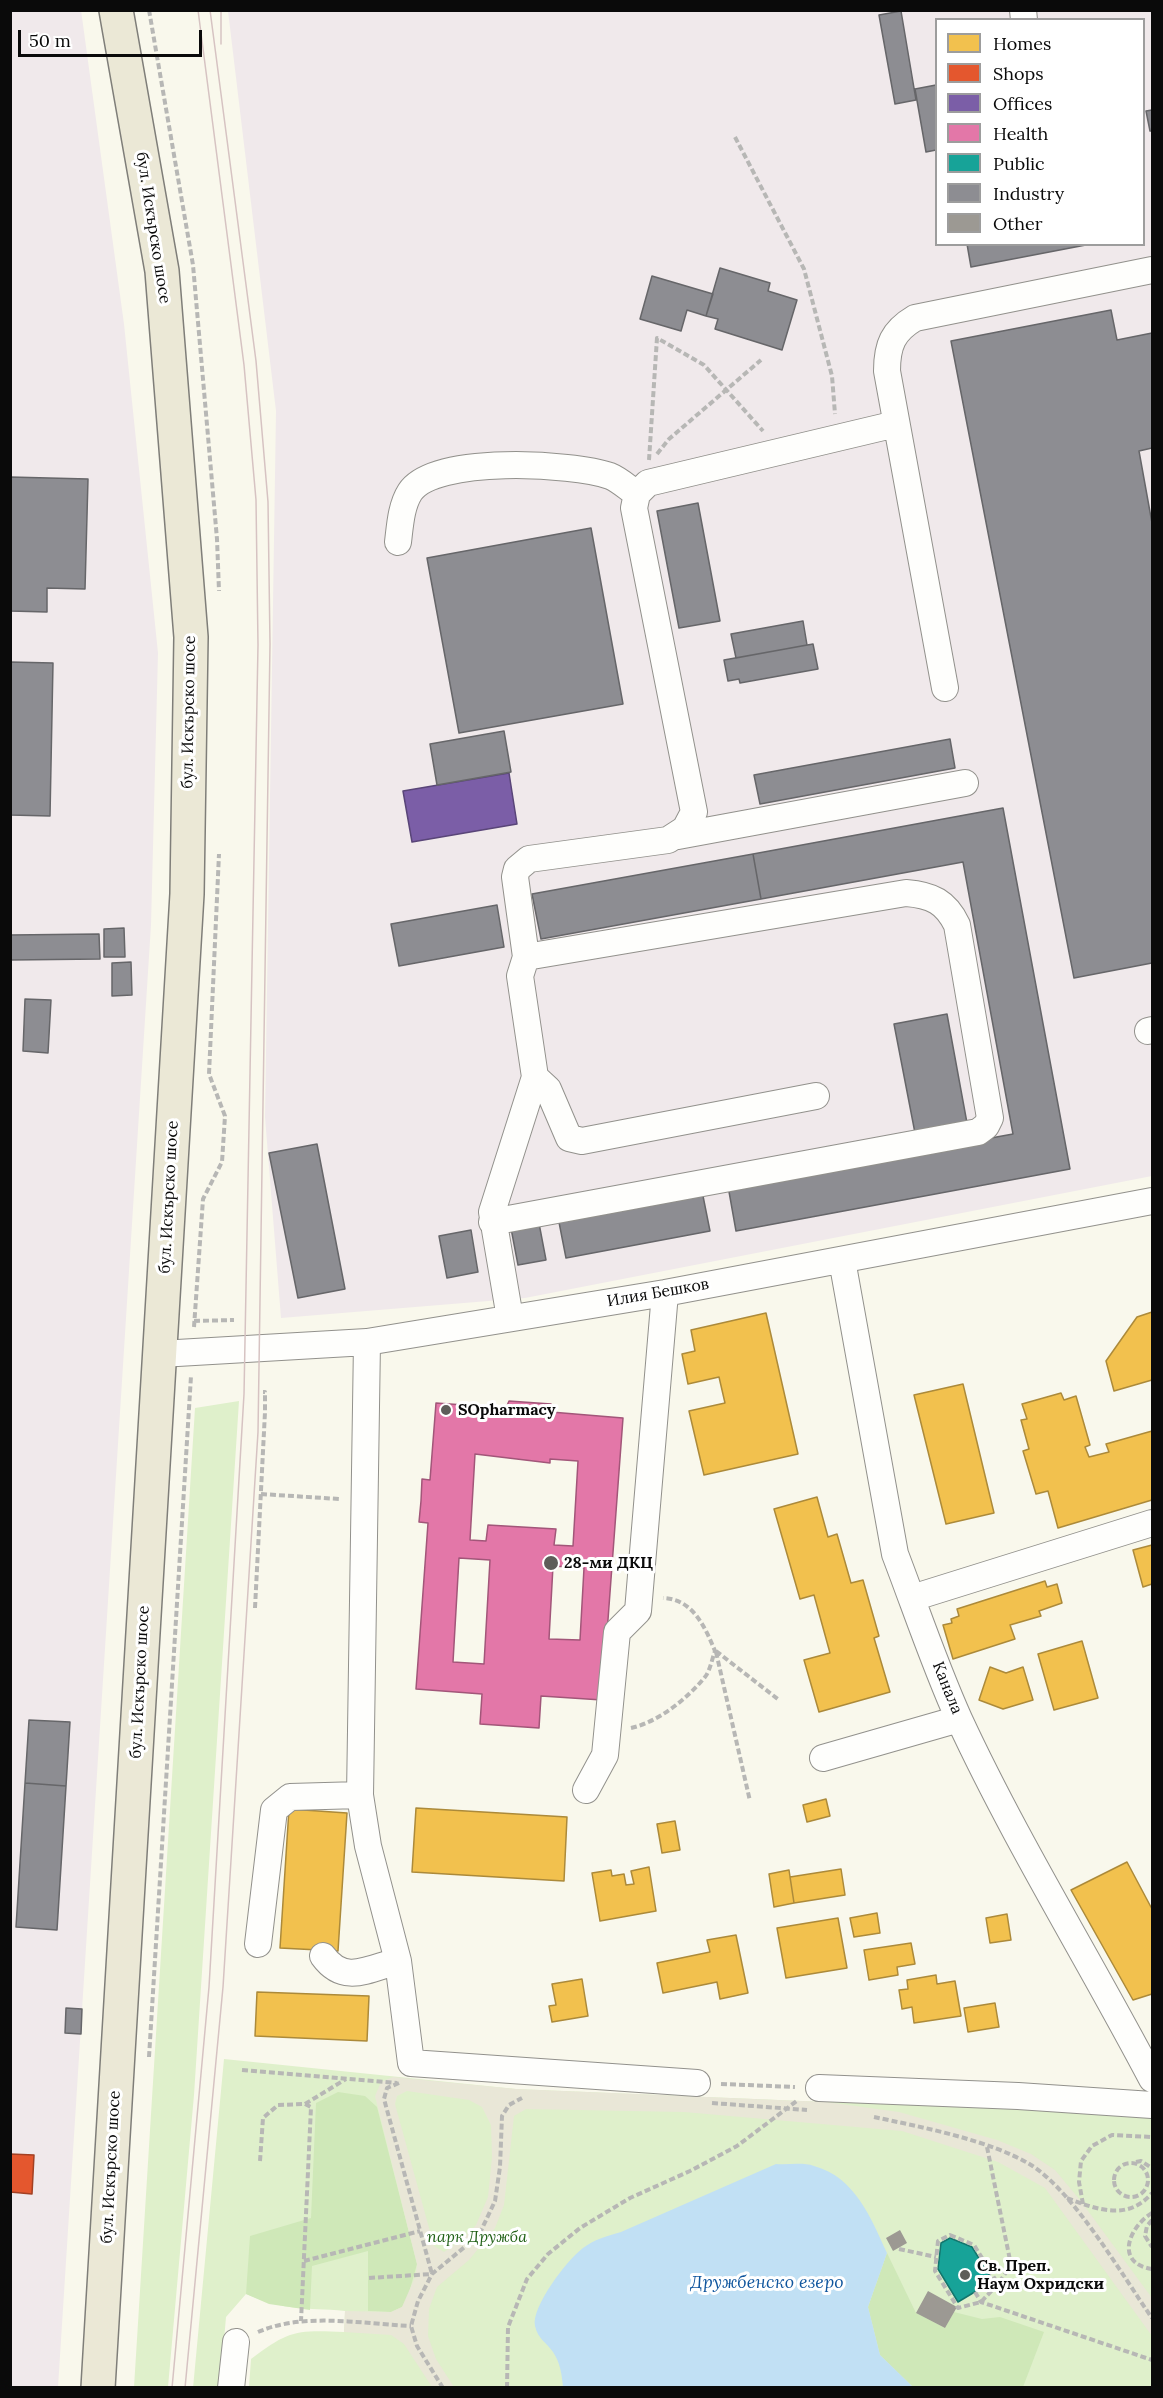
<!DOCTYPE html>
<html>
<head>
<meta charset="utf-8">
<style>
	body { margin:0 }
	#map { position:relative; width:1163px; height:2398px; overflow:hidden; background:#f9f8ec; font-family:Lora,serif }
	canvas { display:block }
	.frame { position:absolute; inset:0; border:12px solid #0a0a0a; pointer-events:none }
	.legend { position:absolute; left:935px; top:18px; width:210px; height:228px; box-sizing:border-box; background:#fff; border:2px solid #9d9d9d; margin:0; padding:8px 10px; list-style:none; font-size:18px; color:#0a0a0a }
	.legend li { display:flex; align-items:center; gap:12px; height:30px }
	.legend b { width:30px; border:2px solid #9d9d9d }
	.scale { position:absolute; left:18px; top:30px; width:184px; height:27px; box-sizing:border-box; border:3px solid #0a0a0a; border-top:0; padding-left:8px; font-size:18px; line-height:21px; white-space:nowrap; color:#0a0a0a; -webkit-text-stroke:4px #fff; paint-order:stroke }
</style>
</head>
<body>
<div id="map">
<canvas width="1163" height="2398"></canvas>
<div class="frame"></div>
<ul class="legend">
<li><b style="height:16px;background:#f2c14e"></b>Homes</li>
<li><b style="height:16px;background:#e4572e"></b>Shops</li>
<li><b style="height:16px;background:#7b5ea7"></b>Offices</li>
<li><b style="height:16px;background:#e377a8"></b>Health</li>
<li><b style="height:16px;background:#17a398"></b>Public</li>
<li><b style="height:16px;background:#8d8d92"></b>Industry</li>
<li><b style="height:16px;background:#9c9993"></b>Other</li>
</ul>
<div class="scale">50 m</div>
</div>
<script>
const g = document.querySelector('canvas').getContext('2d');
g.lineJoin = 'round';
function paint(path, color) {
  g.fillStyle = color;
  g.fill(path, 'evenodd');
}
function stroke(path, color, width, dash) {
  g.strokeStyle = color;
  g.lineWidth = width;
  g.lineCap = dash ? 'butt' : 'round';
  g.setLineDash(dash || []);
  g.stroke(path);
}
function label(font, color, halo, rows, align = 'center') {
  g.font = font + ' Lora,serif';
  g.lineWidth = 6;
  g.setLineDash([]);
  g.textBaseline = 'middle';
  g.strokeStyle = halo;
  g.fillStyle = color;
  for (const [text, x, y, turn = 0] of rows) {
    g.save();
    g.translate(x, y);
    g.rotate((+turn || 0) * Math.PI / 180);
    g.textAlign = isNaN(turn) ? turn : align;
    if (halo) g.strokeText(text, 0, 0);
    g.fillText(text, 0, 0);
    g.restore();
  }
}
paint(new Path2D(`
	M 81,10 L 124,324 L 158,653 L 151,925 L 58,2387 L 11,2388 L 10,11 Z
	M 228,11 L 1152,11 L 1152,1176 L 525,1298 L 281,1318 L 265,1117 L 276,411 ZM 936,20 L 1144,20 L 1144,244 L 936,244 Z`), '#f0e9eb');
paint(new Path2D(`
	M 239,1401 L 194,2095 L 168,2387 L 134,2387 L 195,1408 Z
	M 224,2059 L 516,2089 L 826,2102 L 837,2096 L 1152,2116 L 1152,2387 L 249,2387 L 251,2359 C 289,2330 297,2330 344,2332 L 345,2311 C 304,2307 287,2312 246,2294 L 226,2317 L 220,2387 L 193,2388 Z`), '#dff0cb');
paint(new Path2D(`
	M 338,2092 L 365,2096 L 377,2107 L 417,2264 L 407,2300 L 402,2307 L 391,2312 L 368,2311 L 368,2251 L 312,2266 L 310,2310 L 269,2304 L 246,2294 L 250,2236 L 311,2218 L 316,2103 Z
	M 887,2253 L 916,2313 L 945,2328 L 954,2312 L 982,2319 L 1000,2317 L 1044,2332 L 1023,2387 L 913,2387 L 880,2355 L 868,2307 Z`), '#cfe8b8');
paint(new Path2D(`
	M 393,2077 L 516,2089 L 826,2102 L 899,2112 L 997,2140 L 1031,2154 L 1055,2170 L 1080,2200 L 1152,2298 L 1152,2336 L 1045,2188 L 998,2162 L 902,2131 L 684,2112 L 526,2109 L 514,2116 L 504,2205 L 495,2228 L 469,2260 L 437,2287 L 429,2309 L 428,2336 L 436,2359 L 454,2387 L 432,2387 L 404,2344 L 391,2335 L 344,2332 L 345,2311 L 391,2312 L 402,2307 L 416,2275 L 417,2264 L 375,2096 L 381,2082 ZM 407,2091 L 469,2100 L 482,2107 L 491,2125 L 492,2157 L 488,2197 L 476,2225 L 462,2240 L 444,2252 L 434,2246 L 395,2104 L 397,2096 Z`), '#e9e7d7');
paint(new Path2D(`
	M 776,2164 C 788,2165 803,2162 814,2166 C 855,2177 871,2218 887,2253 L 868,2307 L 880,2355 L 913,2387 L 563,2387 C 562,2375 560,2362 553,2352 C 546,2342 538,2339 535,2326 C 531,2307 567,2260 583,2248 C 595,2239 607,2236 621,2232 Z`), '#c1e0f4');
const homes = new Path2D(`
	M 1152,1312 L 1152,1380 L 1114,1391 L 1106,1361 L 1137,1317 Z
	M 766,1313 L 798,1454 L 704,1475 L 689,1411 L 725,1403 L 719,1377 L 688,1384 L 682,1354 L 695,1351 L 691,1330 Z
	M 963,1384 L 994,1513 L 946,1524 L 914,1395 Z
	M 1061,1393 L 1064,1400 L 1076,1396 L 1090,1445 L 1085,1447 L 1089,1457 L 1109,1452 L 1106,1444 L 1152,1431 L 1152,1500 L 1058,1528 L 1048,1491 L 1036,1494 L 1023,1451 L 1029,1449 L 1021,1420 L 1027,1419 L 1022,1404 Z
	M 817,1497 L 828,1537 L 837,1534 L 851,1583 L 863,1580 L 879,1636 L 874,1638 L 890,1692 L 819,1712 L 804,1660 L 830,1653 L 814,1595 L 800,1599 L 774,1509 Z
	M 1152,1545 L 1152,1584 L 1143,1587 L 1133,1550 Z
	M 1045,1581 L 1047,1587 L 1057,1584 L 1062,1603 L 1039,1611 L 1041,1616 L 1010,1625 L 1015,1639 L 953,1659 L 943,1625 L 952,1623 L 951,1619 L 959,1616 L 957,1609 Z
	M 1082,1641 L 1098,1698 L 1054,1710 L 1038,1654 Z
	M 990,1667 L 1006,1673 L 1023,1667 L 1033,1700 L 1003,1709 L 979,1700 Z
	M 826,1799 L 830,1816 L 807,1822 L 803,1805 Z
	M 416,1808 L 567,1817 L 564,1881 L 412,1872 Z
	M 289,1809 L 347,1813 L 338,1951 L 280,1948 Z
	M 675,1821 L 680,1850 L 662,1853 L 657,1824 Z
	M 1127,1862 L 1152,1909 L 1152,1994 L 1133,2000 L 1071,1890 Z
	M 649,1867 L 656,1911 L 600,1921 L 592,1873 L 611,1870 L 612,1876 L 624,1874 L 626,1885 L 634,1884 L 631,1871 Z
	M 841,1869 L 845,1895 L 794,1903 L 790,1877 Z
	M 789,1870 L 794,1903 L 774,1907 L 769,1874 Z
	M 877,1913 L 880,1933 L 854,1937 L 850,1918 Z
	M 1007,1914 L 1011,1940 L 990,1943 L 986,1918 Z
	M 838,1918 L 847,1968 L 786,1978 L 777,1928 Z
	M 736,1935 L 748,1993 L 720,1999 L 717,1982 L 663,1993 L 657,1963 L 710,1952 L 707,1940 Z
	M 911,1943 L 915,1964 L 897,1967 L 898,1975 L 869,1980 L 864,1950 Z
	M 936,1975 L 937,1984 L 955,1981 L 961,2016 L 914,2023 L 912,2007 L 902,2009 L 899,1990 L 908,1989 L 907,1980 Z
	M 582,1979 L 588,2016 L 552,2022 L 549,2006 L 556,2005 L 552,1984 Z
	M 257,1992 L 369,1996 L 367,2041 L 255,2036 Z
	M 995,2003 L 999,2027 L 968,2032 L 964,2008 Z`);
paint(homes, '#f2c14e');
stroke(homes, '#ac8a3a', 1.5);
const shops = new Path2D(`
	M 10,2154 L 34,2155 L 32,2194 L 10,2192 Z`);
paint(shops, '#e4572e');
stroke(shops, '#a34023', 1.5);
const offices = new Path2D(`
	M 509,773 L 517,824 L 412,842 L 403,791 Z`);
paint(offices, '#7b5ea7');
stroke(offices, '#594578', 1.5);
const health = new Path2D(`
	M 509,1401 L 551,1404 L 551,1412 L 623,1418 L 602,1700 L 541,1696 L 539,1728 L 480,1724 L 482,1694 L 416,1689 L 428,1523 L 419,1522 L 421,1501 L 422,1479 L 430,1480 L 436,1403 L 506,1408 ZM 475,1454 L 550,1463 L 550,1459 L 578,1461 L 573,1546 L 554,1545 L 556,1529 L 488,1525 L 486,1541 L 470,1540 ZM 459,1558 L 490,1560 L 484,1664 L 453,1662 ZM 553,1566 L 584,1568 L 580,1640 L 549,1639 Z`);
paint(health, '#e377a8');
stroke(health, '#a25679', 1.5);
const public = new Path2D(`
	M 950,2238 L 972,2247 L 993,2281 L 958,2302 L 938,2269 L 941,2243 Z`);
paint(public, '#17a398');
stroke(public, '#13756d', 1.5);
const industry = new Path2D(`
	M 901,11 L 916,100 L 895,104 L 879,15 Z
	M 936,85 L 936,150 L 926,152 L 915,89 Z
	M 1152,110 L 1152,131 L 1150,131 L 1146,111 Z
	M 967,244 L 1091,244 L 971,267 Z
	M 720,268 L 770,283 L 768,291 L 797,300 L 782,350 L 715,329 L 718,319 L 706,316 Z
	M 652,276 L 713,294 L 706,316 L 687,310 L 681,331 L 640,319 Z
	M 1111,310 L 1117,340 L 1152,333 L 1152,448 L 1139,451 L 1152,523 L 1152,963 L 1074,978 L 951,341 Z
	M 10,477 L 88,479 L 85,589 L 47,588 L 47,612 L 10,611 Z
	M 698,503 L 720,621 L 679,628 L 657,511 Z
	M 591,528 L 623,704 L 459,733 L 427,558 Z
	M 803,621 L 807,645 L 736,658 L 731,634 Z
	M 813,644 L 818,669 L 740,683 L 739,679 L 728,681 L 724,660 Z
	M 10,662 L 53,663 L 50,816 L 10,815 Z
	M 504,731 L 511,772 L 437,785 L 430,744 Z
	M 950,739 L 955,768 L 760,804 L 754,775 Z
	M 1003,808 L 1070,1169 L 736,1231 L 728,1186 L 1013,1134 L 963,862 L 761,899 L 753,854 Z
	M 753,854 L 761,899 L 541,939 L 532,894 Z
	M 497,905 L 504,947 L 399,966 L 391,924 Z
	M 124,928 L 125,957 L 104,957 L 104,929 Z
	M 99,934 L 100,959 L 10,960 L 10,935 Z
	M 131,962 L 132,995 L 112,996 L 112,963 Z
	M 25,999 L 51,1000 L 48,1053 L 23,1051 Z
	M 947,1014 L 967,1123 L 915,1133 L 894,1024 Z
	M 317,1144 L 345,1289 L 298,1298 L 269,1153 Z
	M 701,1186 L 710,1231 L 566,1258 L 557,1212 Z
	M 538,1218 L 546,1260 L 518,1265 L 510,1223 Z
	M 471,1230 L 478,1272 L 447,1278 L 439,1236 Z
	M 29,1720 L 70,1722 L 66,1786 L 25,1783 Z
	M 25,1783 L 66,1786 L 57,1930 L 16,1927 Z
	M 66,2008 L 82,2009 L 81,2034 L 65,2033 Z`);
paint(industry, '#8d8d92');
stroke(industry, '#666669', 1.5);
paint(new Path2D(`
	M 900,2230 L 907,2243 L 893,2251 L 886,2238 Z
	M 928,2291 L 957,2307 L 945,2328 L 916,2313 Z`), '#9c9993');
const minor = new Path2D(`
	M 1023,10 L 1024,20
	M 398,542 C 400,526 401,506 410,492 C 434,455 573,463 610,476 C 620,480 629,489 637,494
	M 945,688 L 887,371 C 887,345 893,331 915,318 L 1152,270
	M 678,836 L 965,783
	M 1148,1031 L 1152,1030
	M 535,1077 L 548,1089 L 569,1138 L 582,1141 L 816,1096
	M 492,1222 L 978,1132 L 986,1126 L 990,1118 L 957,925 C 946,902 932,895 906,893 L 526,957
	M 842,1260 L 895,1554 C 916,1609 935,1666 959,1719 C 1016,1842 1089,1959 1152,2079
	M 510,1318 L 492,1212 L 535,1077 L 520,976 L 526,957 L 515,877 L 517,869 L 529,859 L 668,840 L 685,829 L 694,812 L 634,508 L 637,494 L 648,483 L 896,424
	M 367,1342 L 360,1795 L 368,1846 L 398,1961 L 411,2063 L 697,2083
	M 160,1354 L 367,1342 L 665,1293 L 1152,1201
	M 912,1598 L 1152,1523
	M 823,1758 L 959,1719
	M 586,1790 L 605,1755 L 617,1632 L 638,1611 L 665,1293
	M 258,1944 L 274,1810 L 290,1797 L 360,1795
	M 323,1956 C 344,1985 368,1969 398,1961
	M 819,2088 L 1018,2096 L 1152,2105
	M 231,2388 L 236,2342`);
const major = new Path2D(`
	M 98,2388 L 187,894 L 191,637 L 162,271 L 116,10`);
stroke(minor, '#92918c', 28);
stroke(major, '#7f7e79', 36);
stroke(new Path2D(`
	M 149,10 L 193,265 L 217,539 L 219,591
	M 735,137 L 804,269 L 832,376 L 835,414
	M 657,454 L 669,439 L 761,360
	M 649,460 L 657,338 L 704,365 L 763,431
	M 194,1321 L 234,1320
	M 194,1327 L 203,1199 L 222,1162 L 225,1116 L 209,1074 L 219,854
	M 261,1494 L 339,1499
	M 255,1608 L 265,1412 L 265,1392 L 263,1392
	M 716,1651 L 779,1700
	M 716,1652 L 750,1801
	M 631,1728 C 658,1722 687,1699 705,1677 C 710,1671 712,1659 715,1651 C 705,1627 693,1599 663,1598
	M 149,2057 L 191,1376
	M 242,2070 L 397,2083
	M 399,2083 L 387,2088 L 384,2099 L 432,2274
	M 721,2084 L 795,2087
	M 712,2103 L 807,2110
	M 305,2104 L 346,2079
	M 874,2117 C 921,2127 990,2140 1031,2165 C 1074,2192 1122,2275 1152,2318
	M 987,2147 L 1011,2265 L 998,2284
	M 260,2161 L 263,2118 L 278,2105 L 305,2104 L 311,2107 L 301,2321
	M 1136,2162 L 1141,2161 L 1152,2168
	M1114 2180a17 17 0 1 1 34 0a17 17 0 1 1-34 0Z
	M 1067,2198 C 1098,2210 1128,2221 1152,2193
	M 1083,2204 L 1079,2182 L 1081,2161 L 1092,2146 L 1112,2135 L 1152,2137
	M 1152,2213 C 1129,2227 1114,2263 1152,2269
	M 1152,2220 L 1147,2226 L 1145,2236 L 1152,2247
	M 950,2235 L 974,2245 L 998,2284 L 981,2302 L 958,2308 L 935,2271 L 938,2241 Z
	M 899,2249 L 936,2257
	M 304,2261 L 420,2231
	M 369,2278 L 432,2274
	M 975,2292 L 981,2302 L 1152,2360
	M 258,2332 C 304,2312 362,2324 411,2326
	M 443,2388 L 417,2346 L 411,2326 L 418,2301 L 432,2274 L 479,2235 L 495,2201 L 500,2167 L 502,2116 L 509,2105 L 522,2098
	M 507,2388 L 508,2327 L 527,2279 L 548,2254 L 580,2228 L 630,2198 L 690,2171 L 737,2146 L 798,2100`), '#b7b7b5', 4, [6, 3]);
stroke(minor, '#fefefc', 26);
stroke(major, '#ebe8d6', 33);
stroke(new Path2D(`
	M 221,10 L 221,44
	M 172,2388 L 209,1987 L 244,1394 L 258,645 L 256,500 L 244,365 L 198,10
	M 185,2388 L 223,1987 L 258,1432 L 270,644 L 268,502 L 256,361 L 210,10`), '#d6c3c2', 1.5);
for (const [x, y, r, color] of [
	[446,1410,6,"#5e5d59"],
	[551,1563,8,"#5e5d59"],
	[965,2275,6,"#5e5d59"]
]) {
  const dot = new Path2D();
  dot.arc(x, y, r, 0, 2 * Math.PI);
  g.fillStyle = color;
  g.fill(dot);
  stroke(dot, '#fff', 2);
}
label('16px', '#0a0a0a', '#fff', [
	["бул. Искърско шосе",153,228,81],
	["бул. Искърско шосе",189,712,-89],
	["бул. Искърско шосе",169,1197,-87],
	["Илия Бешков",658,1293,-10],
	["бул. Искърско шосе",140,1682,-87],
	["Канала",947,1688,68],
	["бул. Искърско шосе",111,2167,-87]
]);
label('bold 16px', '#0a0a0a', '#fff', [
	["SOpharmacy",458,1410],
	["28-ми ДКЦ",564,1563],
	["Св. Преп.",977,2266],
	["Наум Охридски",977,2284]
], 'left');
label('italic 16px', '#236219', '#fff', [
	["парк Дружба",477,2237]
]);
label('italic 18px', '#10569e', '#fff', [
	["Дружбенско езеро",767,2283]
]);
</script>
</body>
</html>
